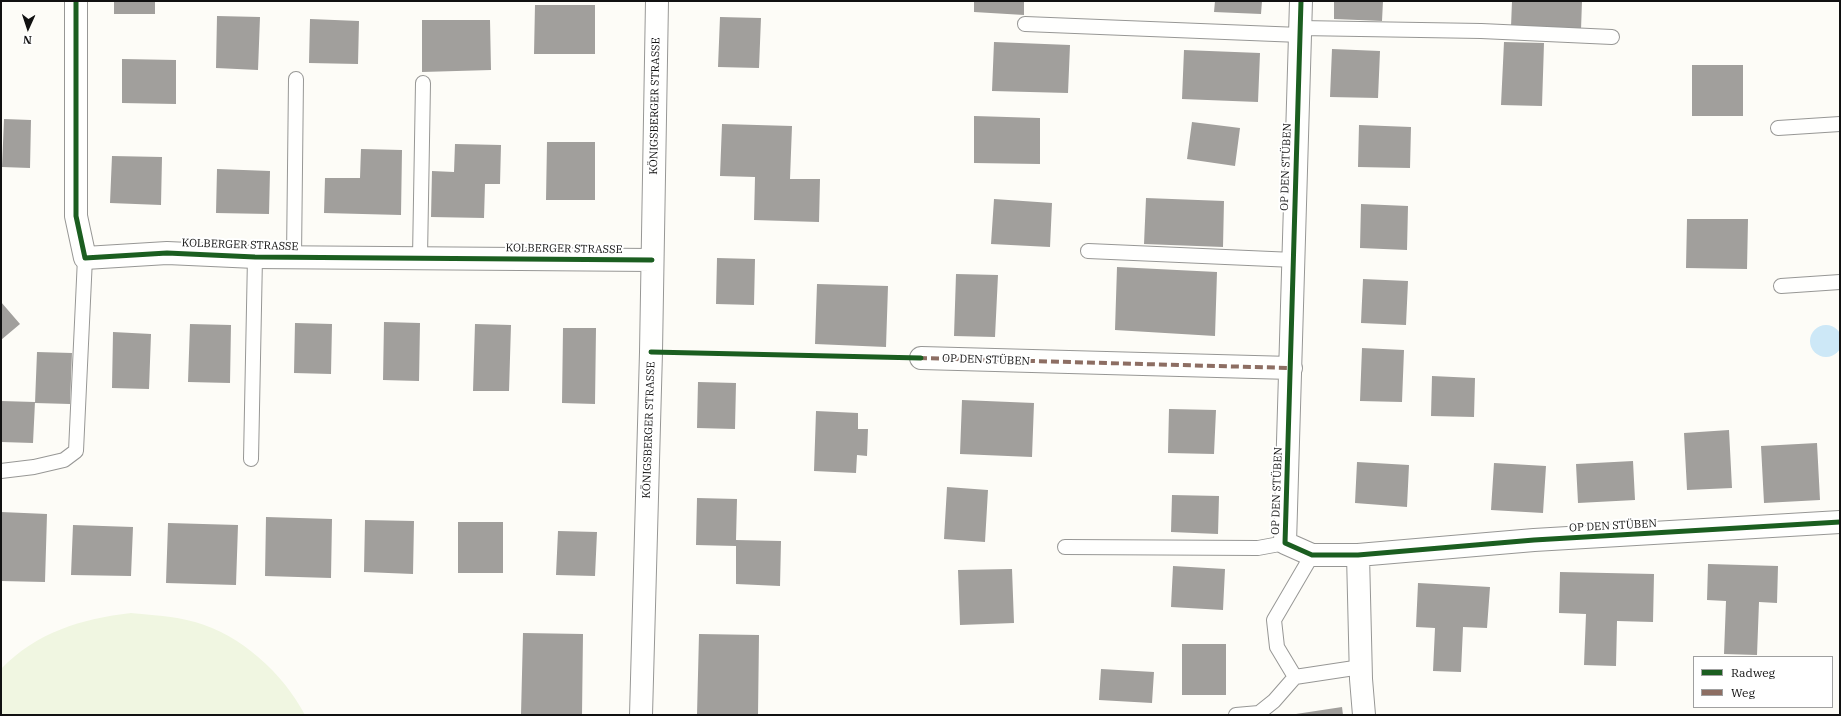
<!DOCTYPE html>
<html>
<head>
<meta charset="utf-8">
<style>
	body { margin:0 }
	#map { position:relative; width:1841px; height:716px; overflow:hidden; background:#fdfcf7; font-family:"IBM Plex Serif",serif }
	canvas { display:block }
	.frame { position:absolute; inset:0; border:2px solid #111; pointer-events:none }
	.legend { position:absolute; left:1693px; top:656px; width:140px; height:52px; box-sizing:border-box; background:#fff; border:1px solid #a0a0a0; margin:0; padding:5px 7px; list-style:none; font-size:12px; color:#111 }
	.legend li { display:flex; align-items:center; gap:8px; height:20px }
	.legend b { width:20px; border:1px solid #a0a0a0 }
	.north { position:absolute; left:8px; top:8px; width:40px; height:40px; -webkit-text-stroke:3px #fff; paint-order:stroke; rotate:183deg; font-size:11px; font-weight:700; line-height:16px; text-align:center; color:#111 }
	.north::after { content:''; display:block; margin:auto; width:14px; height:18px; background:#111; clip-path:polygon(50% 0,100% 100%,50% 72%,0 100%) }
</style>
</head>
<body>
<div id="map">
<canvas width="1841" height="716"></canvas>
<div class="frame"></div>
<ul class="legend">
<li><b style="height:5px;background:#1b5e20"></b>Radweg</li>
<li><b style="height:5px;background:#8d6e63"></b>Weg</li>
</ul>
<div class="north">N</div>
</div>
<script>
const g = document.querySelector('canvas').getContext('2d');
g.lineJoin = 'round';
function paint(path, color) {
  g.fillStyle = color;
  g.fill(path, 'evenodd');
}
function stroke(path, color, width, dash) {
  g.strokeStyle = color;
  g.lineWidth = width;
  g.lineCap = dash ? 'butt' : 'round';
  g.setLineDash(dash || []);
  g.stroke(path);
}
function label(font, color, halo, rows, align = 'center') {
  g.font = font + ' "IBM Plex Serif",serif';
  g.lineWidth = 4;
  g.setLineDash([]);
  g.textBaseline = 'middle';
  g.strokeStyle = halo;
  g.fillStyle = color;
  for (const [text, x, y, turn = 0] of rows) {
    g.save();
    g.translate(x, y);
    g.rotate((+turn || 0) * Math.PI / 180);
    g.textAlign = isNaN(turn) ? turn : align;
    if (halo) g.strokeText(text, 0, 0);
    g.fillText(text, 0, 0);
    g.restore();
  }
}
paint(new Path2D(`
	M 131,613 C 152,615 173,616 195,622 C 241,635 283,673 305,715 L 1,715 L 1,669 C 37,632 81,619 131,613 Z`), '#f0f6e1');
paint(new Path2D(`
	M1810 341a16 16 0 1 1 32 0a16 16 0 1 1-32 0Z`), '#cde8f7');
paint(new Path2D(`
	M 114,1 L 155,1 L 155,14 L 114,14 Z
	M 974,1 L 1024,1 L 1024,15 L 974,12 Z
	M 1215,1 L 1262,1 L 1261,14 L 1214,12 Z
	M 1334,1 L 1383,1 L 1382,21 L 1334,19 Z
	M 1512,1 L 1582,1 L 1581,30 L 1511,27 Z
	M 535,5 L 595,5 L 595,54 L 534,54 Z
	M 217,16 L 260,17 L 258,70 L 216,68 Z
	M 720,17 L 761,18 L 759,68 L 718,67 Z
	M 310,19 L 359,21 L 358,64 L 309,63 Z
	M 422,20 L 490,20 L 491,70 L 422,72 Z
	M 994,42 L 1070,45 L 1068,93 L 992,91 Z
	M 1504,42 L 1544,43 L 1542,106 L 1501,105 Z
	M 1332,49 L 1380,51 L 1378,98 L 1330,97 Z
	M 1184,50 L 1260,53 L 1258,102 L 1182,99 Z
	M 122,59 L 176,60 L 176,104 L 122,103 Z
	M 1692,65 L 1743,65 L 1743,116 L 1692,116 Z
	M 974,116 L 1040,118 L 1040,164 L 974,163 Z
	M 4,119 L 31,120 L 30,168 L 2,167 Z
	M 1192,122 L 1240,128 L 1235,166 L 1187,159 Z
	M 722,124 L 792,126 L 790,179 L 820,179 L 819,222 L 754,220 L 755,177 L 720,176 Z
	M 1359,125 L 1411,127 L 1410,168 L 1358,167 Z
	M 547,142 L 595,142 L 595,200 L 546,200 Z
	M 455,144 L 501,145 L 500,184 L 485,184 L 484,218 L 431,217 L 432,171 L 454,172 Z
	M 361,149 L 402,150 L 401,215 L 324,213 L 325,178 L 360,178 Z
	M 112,156 L 162,157 L 161,205 L 110,203 Z
	M 217,169 L 270,171 L 269,214 L 216,213 Z
	M 1146,198 L 1224,201 L 1223,247 L 1144,244 Z
	M 994,199 L 1052,203 L 1050,247 L 991,244 Z
	M 1361,204 L 1408,206 L 1407,250 L 1360,248 Z
	M 1687,219 L 1748,219 L 1747,269 L 1686,268 Z
	M 717,258 L 755,259 L 754,305 L 716,304 Z
	M 1117,267 L 1217,272 L 1215,336 L 1115,330 Z
	M 956,274 L 998,275 L 995,337 L 954,336 Z
	M 1363,279 L 1408,281 L 1406,325 L 1361,323 Z
	M 817,284 L 888,286 L 886,347 L 815,344 Z
	M 1,302 L 20,324 L 1,340 Z
	M 384,322 L 420,323 L 419,381 L 383,380 Z
	M 295,323 L 332,324 L 331,374 L 294,373 Z
	M 190,324 L 231,325 L 230,383 L 188,382 Z
	M 475,324 L 511,325 L 509,391 L 473,391 Z
	M 563,328 L 596,328 L 595,404 L 562,403 Z
	M 113,332 L 151,334 L 149,389 L 112,388 Z
	M 1362,348 L 1404,350 L 1402,402 L 1360,401 Z
	M 37,352 L 72,353 L 70,404 L 35,403 Z
	M 1432,376 L 1475,378 L 1474,417 L 1431,416 Z
	M 698,382 L 736,383 L 735,429 L 697,428 Z
	M 962,400 L 1034,403 L 1032,457 L 960,454 Z
	M 1,401 L 35,402 L 33,443 L 1,442 Z
	M 1169,409 L 1216,410 L 1214,454 L 1168,453 Z
	M 816,411 L 858,413 L 858,429 L 868,429 L 867,456 L 857,455 L 856,473 L 814,471 Z
	M 1729,430 L 1732,488 L 1687,490 L 1684,433 Z
	M 1817,443 L 1820,500 L 1764,503 L 1761,446 Z
	M 1633,461 L 1635,500 L 1578,503 L 1576,464 Z
	M 1357,462 L 1409,465 L 1407,507 L 1355,503 Z
	M 1494,463 L 1546,466 L 1543,513 L 1491,510 Z
	M 947,487 L 988,490 L 985,542 L 944,539 Z
	M 1172,495 L 1219,496 L 1218,534 L 1171,532 Z
	M 697,498 L 737,499 L 736,540 L 781,541 L 780,586 L 736,584 L 736,546 L 696,545 Z
	M 1,512 L 47,514 L 45,582 L 1,581 Z
	M 266,517 L 332,519 L 331,578 L 265,576 Z
	M 365,520 L 414,521 L 413,574 L 364,572 Z
	M 458,522 L 503,522 L 503,573 L 458,573 Z
	M 168,523 L 238,525 L 236,585 L 166,583 Z
	M 73,525 L 133,527 L 131,576 L 71,575 Z
	M 558,531 L 597,532 L 595,576 L 556,575 Z
	M 1708,564 L 1778,566 L 1777,603 L 1759,602 L 1757,655 L 1724,654 L 1726,601 L 1707,600 Z
	M 1173,566 L 1225,569 L 1223,610 L 1171,607 Z
	M 1012,569 L 1014,623 L 960,625 L 958,570 Z
	M 1560,572 L 1654,574 L 1653,622 L 1617,621 L 1616,666 L 1584,665 L 1586,614 L 1559,613 Z
	M 1418,583 L 1490,587 L 1487,628 L 1463,627 L 1461,672 L 1433,671 L 1435,628 L 1416,627 Z
	M 523,633 L 583,634 L 582,715 L 521,715 Z
	M 699,634 L 759,635 L 758,715 L 697,715 Z
	M 1182,644 L 1226,644 L 1226,695 L 1182,695 Z
	M 1101,669 L 1154,672 L 1152,703 L 1099,700 Z
	M 1342,707 L 1343,715 L 1296,715 L 1296,714 Z`), '#a19f9c');
const lane = new Path2D(`
	M 1025,24 L 1300,35
	M 1300,28 L 1481,31 L 1612,37
	M 1778,128 L 1840,124
	M 1088,251 L 1294,260
	M 294,257 L 296,79
	M 420,257 L 423,83
	M 1781,286 L 1840,282
	M 251,459 L 255,257
	M 1,471 L 34,467 L 64,460 L 76,451 L 85,258
	M 1065,547 L 1258,548 L 1285,543
	M 1312,555 L 1274,620 L 1277,647 L 1295,677 L 1361,667
	M 1236,715 L 1259,713 L 1274,701 L 1295,677`);
const street = new Path2D(`
	M 76,1 L 76,216 L 85,258 L 167,253 L 255,257 L 652,260
	M 1301,1 L 1285,543 L 1312,555 L 1358,555 L 1534,540 L 1840,522
	M 921,358 L 1291,368
	M 1358,555 L 1361,679 L 1364,715
	M 641,715 L 651,352 L 657,1`);
stroke(lane, '#979795', 16);
stroke(street, '#979795', 24);
stroke(lane, '#fffffe', 14);
stroke(street, '#fffffe', 22);
stroke(new Path2D(`
	M 919,358 L 1291,368`), '#8d6e63', 4, [8, 4]);
stroke(new Path2D(`
	M 76,1 L 76,216 L 85,258 L 167,253 L 255,257 L 652,260
	M 1301,1 L 1285,543 L 1312,555 L 1358,555 L 1534,540 L 1840,522
	M 651,352 L 921,358`), '#1b5e20', 5);
label('11px', '#111', '#fff', [
	["KÖNIGSBERGER STRASSE",655,106,-89],
	["OP DEN STÜBEN",1286,167,-88],
	["KOLBERGER STRASSE",240,245,2],
	["KOLBERGER STRASSE",564,249,1],
	["OP DEN STÜBEN",986,360,2],
	["KÖNIGSBERGER STRASSE",649,430,-88],
	["OP DEN STÜBEN",1277,491,-88],
	["OP DEN STÜBEN",1613,526,-3]
]);
</script>
</body>
</html>
